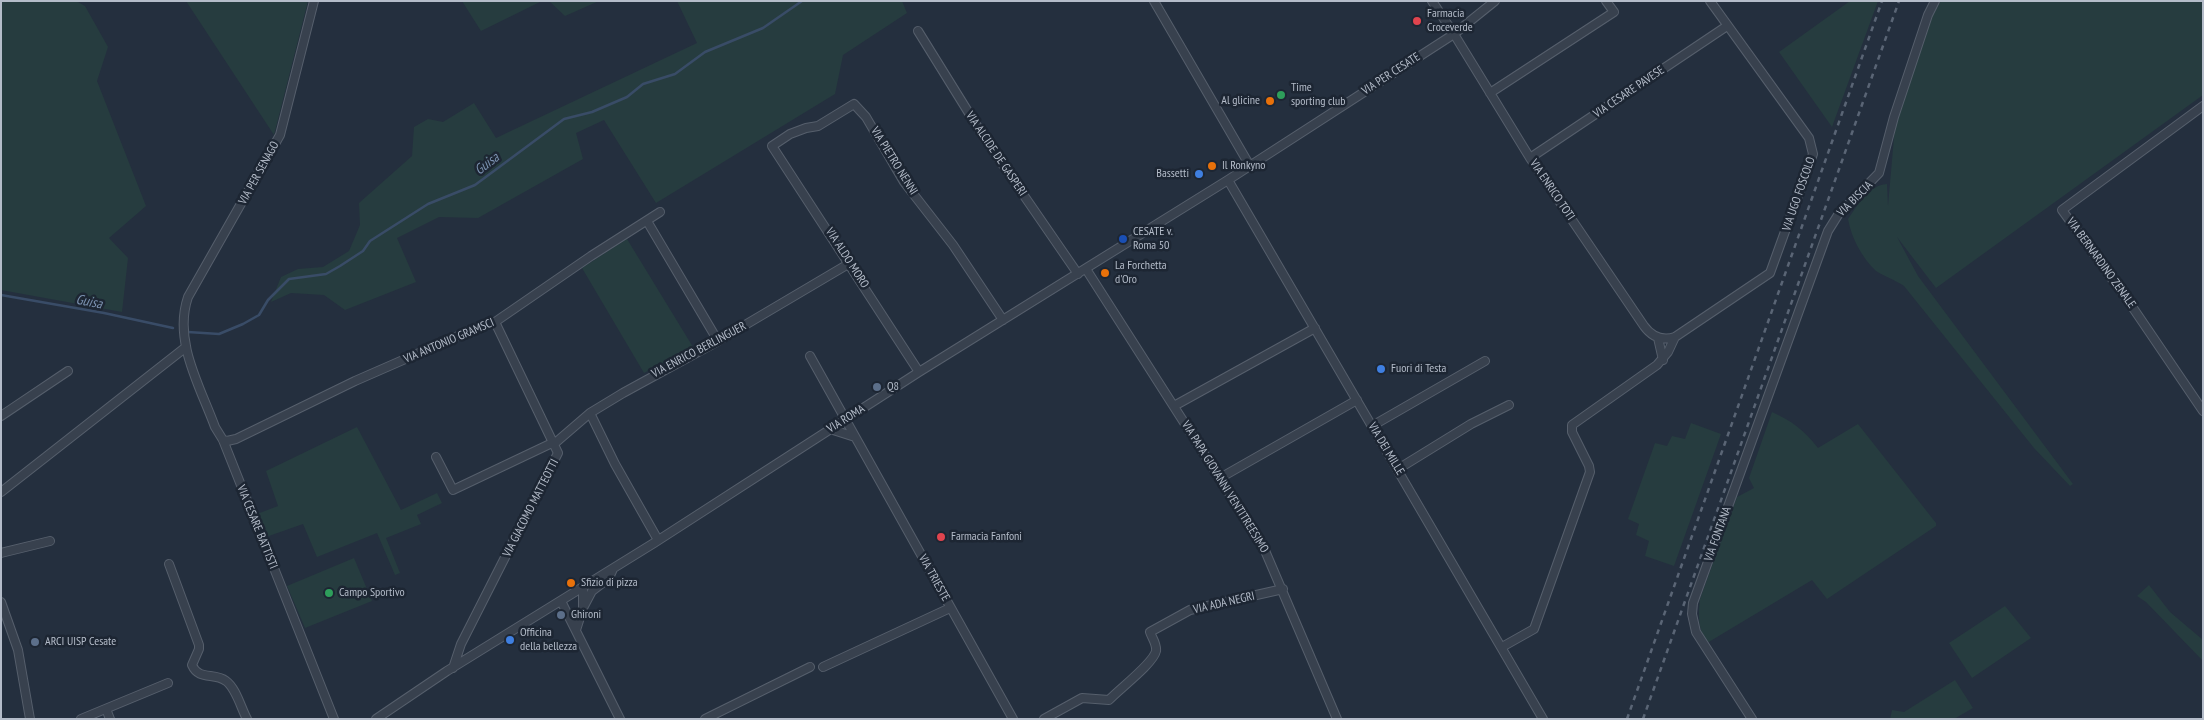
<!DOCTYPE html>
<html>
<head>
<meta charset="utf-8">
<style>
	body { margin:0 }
	#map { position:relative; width:2204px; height:720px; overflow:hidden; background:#242f3e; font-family:"PT Sans Narrow",sans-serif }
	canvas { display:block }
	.frame { position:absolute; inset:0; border:2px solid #b4bcc9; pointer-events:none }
</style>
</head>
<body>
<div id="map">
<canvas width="2204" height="720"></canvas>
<div class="frame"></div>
</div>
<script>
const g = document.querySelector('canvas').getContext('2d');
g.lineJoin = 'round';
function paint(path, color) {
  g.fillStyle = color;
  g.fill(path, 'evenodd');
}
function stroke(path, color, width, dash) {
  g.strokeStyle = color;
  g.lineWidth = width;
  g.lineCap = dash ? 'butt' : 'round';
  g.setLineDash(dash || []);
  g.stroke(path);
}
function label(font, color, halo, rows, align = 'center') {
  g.font = font + ' "PT Sans Narrow",sans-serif';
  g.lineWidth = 5;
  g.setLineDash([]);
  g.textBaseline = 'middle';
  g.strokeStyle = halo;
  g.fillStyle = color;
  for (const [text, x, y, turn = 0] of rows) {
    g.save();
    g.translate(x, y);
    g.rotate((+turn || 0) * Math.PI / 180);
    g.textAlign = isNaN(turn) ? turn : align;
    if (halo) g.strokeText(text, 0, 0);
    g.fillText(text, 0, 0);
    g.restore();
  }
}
paint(new Path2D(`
	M 1,1 L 76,1 L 85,6 L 108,47 L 97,81 L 146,206 L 109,238 L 128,258 L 122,312 L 1,290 Z
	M 186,1 L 308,1 L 274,135 Z
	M 462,1 L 542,1 L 481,31 Z
	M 549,1 L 599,1 L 565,16 Z
	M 677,1 L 902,1 L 907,13 L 843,55 L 835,94 L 656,203 L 604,120 L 576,133 L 583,159 L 478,218 L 439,217 L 397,238 L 416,282 L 345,310 L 324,295 L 291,293 L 271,302 L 281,277 L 298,269 L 323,267 L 349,251 L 360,225 L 359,203 L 412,156 L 414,127 L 428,119 L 443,122 L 474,103 L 496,138 L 697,43 Z
	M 1850,1 L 1878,1 L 1832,127 L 1779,52 Z
	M 1941,1 L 2203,1 L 2203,95 L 1936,288 L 1897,237 L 1918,276 L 2073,484 L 2070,486 L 2034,448 L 1904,286 C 1897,281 1880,274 1876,271 C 1862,258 1851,237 1848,219 C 1858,205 1868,185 1887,184 L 1888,206 L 1895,126 L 1932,17 Z
	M 627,239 L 693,347 L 644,373 L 582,268 Z
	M 1772,412 C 1792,421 1805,431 1818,448 L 1858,424 L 1936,523 L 1936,526 L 1827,599 L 1812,580 L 1707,643 C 1698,630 1698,615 1700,599 L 1737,497 L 1754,488 L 1749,478 Z
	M 1691,423 L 1721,434 L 1674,566 L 1645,556 L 1649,541 L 1636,535 L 1639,524 L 1628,519 L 1655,443 L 1667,446 L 1672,436 L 1685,439 Z
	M 357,427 L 401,510 L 437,493 L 442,503 L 417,515 L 421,524 L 386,538 L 400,573 L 395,575 L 377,533 L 317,557 L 303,524 L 266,537 L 257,514 L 278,506 L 266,471 Z
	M 354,558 L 372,601 L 305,628 L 287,586 Z
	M 2149,585 L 2170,612 L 2203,640 L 2203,661 L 2146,602 L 2137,596 Z
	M 2005,606 L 2031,638 L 1972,678 L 1949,643 Z
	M 1955,680 L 1973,708 L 1954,719 L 1890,719 L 1892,710 L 1904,712 Z`), '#263c3f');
stroke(new Path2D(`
	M 1,295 L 104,313 L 173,328
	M 188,332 L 219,334 L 243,324 L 259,315 L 268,300 L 289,279 L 326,274 L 340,266 L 363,251 L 370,241 L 428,204 L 475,185 L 564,119 L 592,112 L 627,97 L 643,84 L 675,74 L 705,52 L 763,28 L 802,1`), '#394c67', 2.5);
const minor = new Path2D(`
	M 314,1 L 280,135 L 188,297 C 173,341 200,386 215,427 L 223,440 L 334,719
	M 1154,1 L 1250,166
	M 1432,1 L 1454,34 L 1530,158 L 1644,326 C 1652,337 1662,341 1675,337 L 1770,273 L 1813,154 L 1809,138 L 1710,1
	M 918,31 L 985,139 L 1078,274
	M 1490,93 L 1614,12 L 1606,1
	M 2203,106 L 2062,210 L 2131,305 L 2203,411
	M 1530,158 L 1727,26
	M 1228,180 L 1543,719
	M 647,221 L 718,341
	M 1086,269 L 1263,546 L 1337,719
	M 1658,338 L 1663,360
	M 810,356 L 1013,719
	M 919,372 L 772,146 L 790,134 L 806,128 L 818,126 L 854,104 L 866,117 L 904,182 L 953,245 L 1003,320
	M 1174,406 L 1315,328
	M 590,413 L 615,464 L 658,540
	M 1,416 L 68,371
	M 1372,426 L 1485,361
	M 830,429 L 855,437
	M 223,440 L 227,441 L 236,439 L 355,381 L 483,325 L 495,322 L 591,256 L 660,212
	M 554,444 L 590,413 L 623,393 L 718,341 L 850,263
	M 436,457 L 453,490 L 552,443
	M 1398,469 L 1471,424 L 1509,405
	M 1220,478 L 1357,400
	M 1,492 L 186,347
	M 1,553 L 50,541
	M 169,564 L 199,645 L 199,649 L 192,665 C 199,681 214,672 226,681 C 236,688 241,708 247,719
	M 561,601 L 620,719
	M 1,602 L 18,650 L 30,719
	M 583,608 L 592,591 L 609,578 L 613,569
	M 576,630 L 583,608 L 583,588
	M 1502,647 L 1534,629 L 1590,472 L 1589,466 L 1572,432 L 1572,425 L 1657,365 L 1668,352 L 1675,337
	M 823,667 L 950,608
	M 453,668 L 461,644 L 558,453 L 495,322
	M 106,709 L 110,719
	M 81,719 L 168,683
	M 376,719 L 447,671 L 654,543 L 919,372 L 1228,180 L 1454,34 L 1495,1
	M 705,719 L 810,667
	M 1044,719 L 1082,698 L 1109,700 C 1119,689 1153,664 1156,651 C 1157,644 1152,638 1150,632 L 1190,610 L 1283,589
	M 1752,719 L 1696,632 L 1692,614 L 1693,603 L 1828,231 L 1838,215 L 1879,173 L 1894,117 L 1928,15 L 1935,1`);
stroke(minor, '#565f6c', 10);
stroke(minor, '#38414e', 8);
stroke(new Path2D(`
	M 1627,719 L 1882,1
	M 1643,719 L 1899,1`), '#5a6575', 2.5, [5, 5]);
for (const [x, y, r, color] of [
	[1417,21,5,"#e0444e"],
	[1281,95,5,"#2e9e5b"],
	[1270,101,5,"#e8710a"],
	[1212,166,5,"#e8710a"],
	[1199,174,5,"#3f7fe0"],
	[1123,239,5,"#1a4fb4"],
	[1105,273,5,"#e8710a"],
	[1381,369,5,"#3f7fe0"],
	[877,387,5,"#5c6f8a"],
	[941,537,5,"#e0444e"],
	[571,583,5,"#e8710a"],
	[329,593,5,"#2e9e5b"],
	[561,615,5,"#5c6f8a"],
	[510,640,5,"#3f7fe0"],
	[35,642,5,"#5c6f8a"]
]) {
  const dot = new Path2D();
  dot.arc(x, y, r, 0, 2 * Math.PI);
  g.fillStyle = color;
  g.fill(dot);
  stroke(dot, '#1d2633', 2);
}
label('12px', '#b4bcc9', '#1d2633', [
	["Farmacia",1427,14],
	["Croceverde",1427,28],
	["Time",1291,88],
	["sporting club",1291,102],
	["Al glicine",1260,101,"right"],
	["Il Ronkyno",1222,166],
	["Bassetti",1189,174,"right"],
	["CESATE v.",1133,232],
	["Roma 50",1133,246],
	["La Forchetta",1115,266],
	["d'Oro",1115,280],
	["Fuori di Testa",1391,369],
	["Q8",887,387],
	["Farmacia Fanfoni",951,537],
	["Sfizio di pizza",581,583],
	["Campo Sportivo",339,593],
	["Ghironi",571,615],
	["Officina",520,633],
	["della bellezza",520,647],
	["ARCI UISP Cesate",45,642]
], 'left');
label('12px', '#b4bcc9', '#1d2633', [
	["VIA PER CESATE",1391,74,-33],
	["VIA CESARE PAVESE",1629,92,-34],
	["VIA ALCIDE DE GASPERI",996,154,56],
	["VIA PIETRO NENNI",894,161,58],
	["VIA PER SENAGO",259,173,-61],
	["VIA ENRICO TOTI",1552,190,56],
	["VIA UGO FOSCOLO",1799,194,-71],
	["VIA BISCIA",1855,199,-45],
	["VIA ALDO MORO",847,258,57],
	["VIA BERNARDINO ZENALE",2101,263,54],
	["VIA ANTONIO GRAMSCI",449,341,-23],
	["VIA ENRICO BERLINGUER",699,350,-28],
	["VIA ROMA",846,419,-32],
	["VIA DEI MILLE",1386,449,59],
	["VIA PAPA GIOVANNI VENTITREESIMO",1225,487,58],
	["VIA GIACOMO MATTEOTTI",531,508,-63],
	["VIA CESARE BATTISTI",257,527,68],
	["VIA FONTANA",1718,534,-70],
	["VIA TRIESTE",934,578,61],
	["VIA ADA NEGRI",1224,603,-13]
]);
label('italic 14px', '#7c92b1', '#1d2633', [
	["Guisa",487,164,-37],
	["Guisa",89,302,11]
]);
</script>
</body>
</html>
